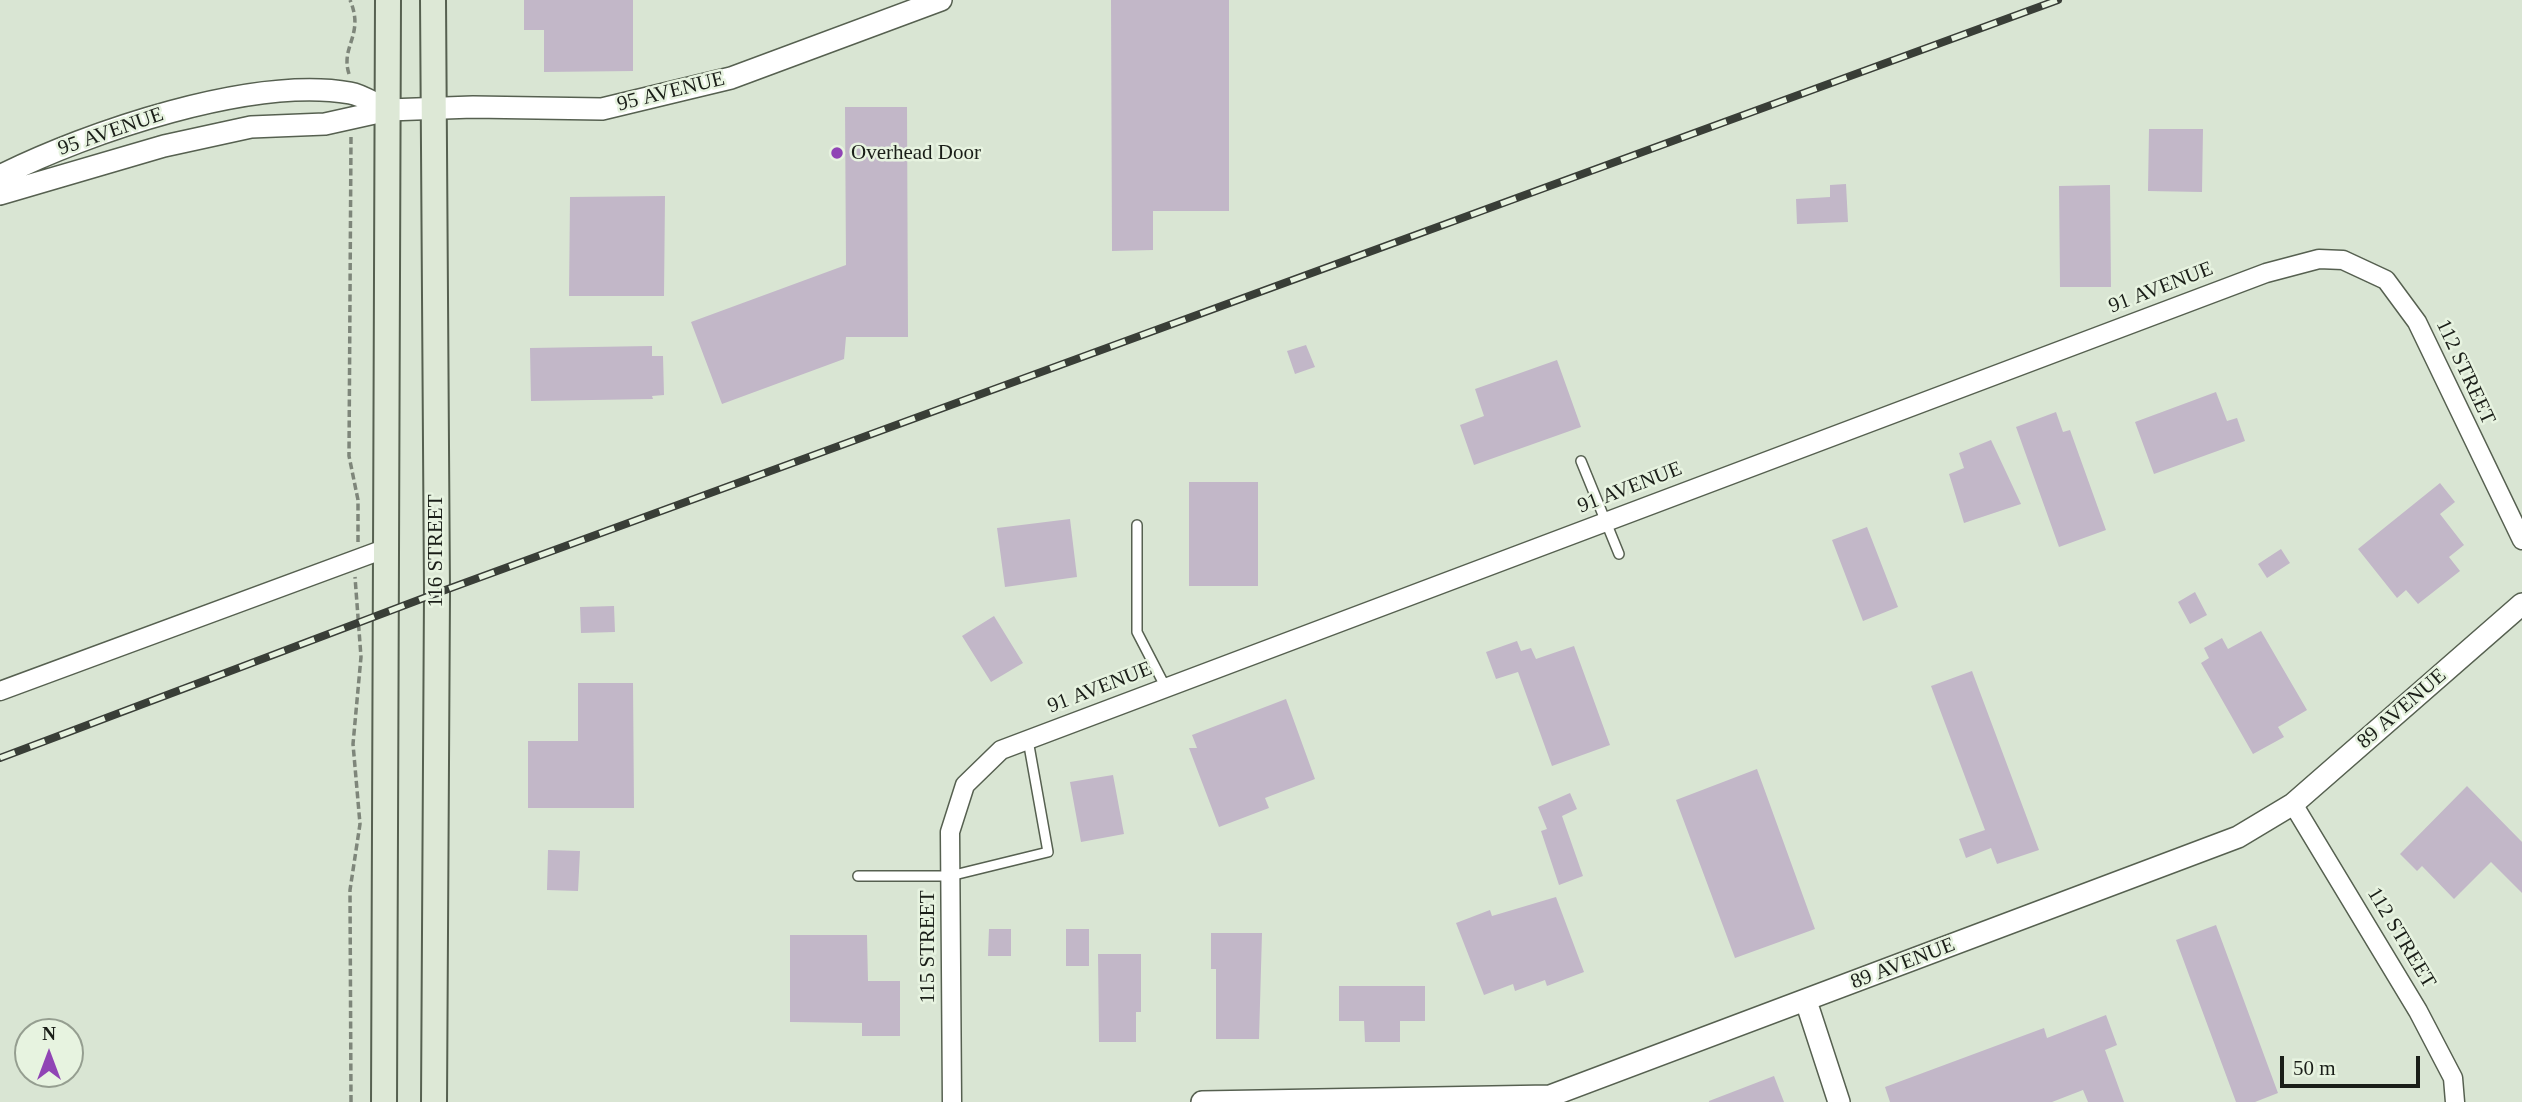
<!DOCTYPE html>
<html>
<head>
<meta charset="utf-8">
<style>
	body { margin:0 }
	#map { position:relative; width:2522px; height:1102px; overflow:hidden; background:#d9e5d3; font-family:Georgia,serif }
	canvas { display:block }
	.north { position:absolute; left:14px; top:1018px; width:70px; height:70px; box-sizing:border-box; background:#e7f3e0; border:2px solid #959e90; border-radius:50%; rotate:0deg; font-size:19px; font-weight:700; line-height:28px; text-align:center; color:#1a1e18 }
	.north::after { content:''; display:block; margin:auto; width:24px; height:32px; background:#9044b5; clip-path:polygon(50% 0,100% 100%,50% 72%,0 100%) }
	.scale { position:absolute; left:2280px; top:1056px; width:140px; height:32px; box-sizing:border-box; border:4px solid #1a1e18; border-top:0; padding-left:9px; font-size:21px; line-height:24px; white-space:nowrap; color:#1a1e18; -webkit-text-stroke:5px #e7f3e0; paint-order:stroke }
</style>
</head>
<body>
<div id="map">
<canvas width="2522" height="1102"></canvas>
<div class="north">N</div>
<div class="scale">50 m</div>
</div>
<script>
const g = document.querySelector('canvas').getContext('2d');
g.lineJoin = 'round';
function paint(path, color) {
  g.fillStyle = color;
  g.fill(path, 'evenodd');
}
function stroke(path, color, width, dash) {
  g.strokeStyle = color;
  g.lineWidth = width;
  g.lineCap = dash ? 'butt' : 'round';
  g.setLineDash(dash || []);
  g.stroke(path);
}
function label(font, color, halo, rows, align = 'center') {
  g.font = font + ' Georgia,serif';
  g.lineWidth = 5;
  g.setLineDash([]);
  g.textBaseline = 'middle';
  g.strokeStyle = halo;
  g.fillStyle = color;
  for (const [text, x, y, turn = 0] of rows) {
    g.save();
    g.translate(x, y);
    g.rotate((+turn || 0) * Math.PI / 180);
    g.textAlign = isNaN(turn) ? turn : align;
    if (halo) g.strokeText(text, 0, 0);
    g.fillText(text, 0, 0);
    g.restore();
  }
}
paint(new Path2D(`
	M 524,0 L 633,0 L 633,71 L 544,72 L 544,30 L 524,30 Z
	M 1111,0 L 1229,0 L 1229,211 L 1153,211 L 1153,250 L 1112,251 Z
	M 845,107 L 907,107 L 908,337 L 846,337 L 844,359 L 722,404 L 691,322 L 846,265 Z
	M 2149,129 L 2203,129 L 2202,192 L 2148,191 Z
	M 1846,184 L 1848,222 L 1797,224 L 1796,199 L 1830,197 L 1830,185 Z
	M 2110,185 L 2111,287 L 2060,287 L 2059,186 Z
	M 665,196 L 664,296 L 569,296 L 570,197 Z
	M 1306,345 L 1315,367 L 1295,374 L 1287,351 Z
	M 652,346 L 652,356 L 663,356 L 664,395 L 652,396 L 653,399 L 531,401 L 530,348 Z
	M 1557,360 L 1581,427 L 1474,465 L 1460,425 L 1484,416 L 1475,389 Z
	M 2216,392 L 2227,421 L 2237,418 L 2245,441 L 2154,474 L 2135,422 Z
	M 2056,412 L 2063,432 L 2070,430 L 2106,530 L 2059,547 L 2016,427 Z
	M 1991,440 L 2021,504 L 1964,523 L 1949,474 L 1964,468 L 1959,453 Z
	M 1189,482 L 1258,482 L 1258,586 L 1189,586 Z
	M 2440,483 L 2455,502 L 2440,514 L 2464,545 L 2449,557 L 2460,571 L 2418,604 L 2406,590 L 2397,598 L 2358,549 Z
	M 1070,519 L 1077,577 L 1005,587 L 997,528 Z
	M 1867,527 L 1898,607 L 1863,621 L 1832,540 Z
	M 2281,549 L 2290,563 L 2267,578 L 2258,564 Z
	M 2195,592 L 2207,615 L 2190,624 L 2178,602 Z
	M 614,606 L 615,632 L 581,633 L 580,607 Z
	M 994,616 L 1023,663 L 991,682 L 962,636 Z
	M 2261,631 L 2307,710 L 2278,727 L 2284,737 L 2253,754 L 2201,663 L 2209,658 L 2204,648 L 2222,638 L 2228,649 Z
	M 1517,641 L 1521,651 L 1531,648 L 1536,659 L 1574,646 L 1610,745 L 1552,766 L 1518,672 L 1496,679 L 1486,652 Z
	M 1972,671 L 2039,850 L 1997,864 L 1991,848 L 1966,858 L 1959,839 L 1985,830 L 1931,686 Z
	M 578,683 L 633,683 L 634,808 L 528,808 L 528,741 L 578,741 Z
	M 1286,699 L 1315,779 L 1265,798 L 1269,808 L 1219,827 L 1189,748 L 1197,748 L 1192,735 Z
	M 1757,769 L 1815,929 L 1735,958 L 1676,800 Z
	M 1113,775 L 1124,834 L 1081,842 L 1070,782 Z
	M 2467,786 L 2522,842 L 2522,893 L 2491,862 L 2454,899 L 2422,866 L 2417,871 L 2400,854 Z
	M 1570,793 L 1577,809 L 1562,816 L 1583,876 L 1559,885 L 1541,831 L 1547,829 L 1538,807 Z
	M 548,850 L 580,851 L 578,891 L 547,890 Z
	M 1556,897 L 1584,972 L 1547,986 L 1545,980 L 1515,991 L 1513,984 L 1484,995 L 1456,923 L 1490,910 L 1492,916 Z
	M 2216,925 L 2278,1093 L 2255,1102 L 2236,1102 L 2176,940 Z
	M 989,929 L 1011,929 L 1011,956 L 988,956 Z
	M 1066,929 L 1089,929 L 1089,966 L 1066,966 Z
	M 1211,933 L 1262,933 L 1259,1039 L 1216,1039 L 1216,969 L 1211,969 Z
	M 790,935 L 867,935 L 868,981 L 900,981 L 900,1036 L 862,1036 L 862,1023 L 790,1022 Z
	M 1098,954 L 1141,954 L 1141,1012 L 1136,1012 L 1136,1042 L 1099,1042 Z
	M 1339,986 L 1425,986 L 1425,1021 L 1400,1021 L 1400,1042 L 1365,1042 L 1364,1021 L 1339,1021 Z
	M 2106,1015 L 2117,1045 L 2105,1050 L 2124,1102 L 2088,1102 L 2083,1090 L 2052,1102 L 1890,1102 L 1885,1087 L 2044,1028 L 2047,1038 Z
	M 1774,1076 L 1784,1102 L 1709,1102 L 1709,1101 Z`), '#c2b7c8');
const service = new Path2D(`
	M 1581,461 L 1619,554
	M 1137,525 L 1137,632 L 1166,688
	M 858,876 L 950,876 L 1048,852 L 1028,740`);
const minor = new Path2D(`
	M 0,691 L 387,548
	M 2293,804 L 2418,1011 L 2453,1078 L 2455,1102
	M 952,1102 L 950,832 L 965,785 L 1001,750 L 2266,273 L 2319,259 L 2343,260 L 2386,280 L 2417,322 L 2522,540`);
const tertiary = new Path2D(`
	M 0,176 C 88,132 252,76 350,93 C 363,95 376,105 388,110
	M 0,194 L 164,146 L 251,127 L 325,124 L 388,110 L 473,107 L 602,109 L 731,78 L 941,0
	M 1806,1001 L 1839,1102
	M 1202,1102 L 1550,1096 L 2238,837 L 2293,804 L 2522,604`);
const secondary = new Path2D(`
	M 433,0 L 437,593 L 434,1102
	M 384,1102 L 388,0`);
stroke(service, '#566050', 12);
stroke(minor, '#566050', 21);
stroke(tertiary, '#566050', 24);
stroke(secondary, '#566050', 28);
stroke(new Path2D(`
	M 349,74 C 340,46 365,35 350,0
	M 351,137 L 349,456 L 358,500 L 358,542
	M 351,1102 L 350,890 L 360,824 L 353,744 L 361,657 L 355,577`), '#7e867a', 3.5, [7, 3.5]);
stroke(service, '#fff', 9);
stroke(minor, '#fff', 18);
stroke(tertiary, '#fff', 21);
stroke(secondary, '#dde8d6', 24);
const rail = new Path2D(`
	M 0,758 L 437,593 L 2058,0`);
stroke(rail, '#393e37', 8);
stroke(rail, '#e7f3e0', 5, [16]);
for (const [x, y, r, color] of [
	[837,153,7,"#9044b5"]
]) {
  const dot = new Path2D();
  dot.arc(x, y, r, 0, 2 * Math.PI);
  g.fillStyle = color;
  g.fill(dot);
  stroke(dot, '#e7f3e0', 2.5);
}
label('21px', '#1a1e18', '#e7f3e0', [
	["95 AVENUE",671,92,-14],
	["95 AVENUE",111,132,-19],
	["91 AVENUE",2161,288,-21],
	["112 STREET",2465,372,65],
	["91 AVENUE",1630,488,-21],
	["116 STREET",436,551,-90],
	["91 AVENUE",1100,688,-21],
	["89 AVENUE",2402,709,-41],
	["112 STREET",2401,938,59],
	["115 STREET",928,947,-90],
	["89 AVENUE",1903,964,-21]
]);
label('21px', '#1a1e18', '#e7f3e0', [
	["Overhead Door",851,153]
], 'left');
</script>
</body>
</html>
